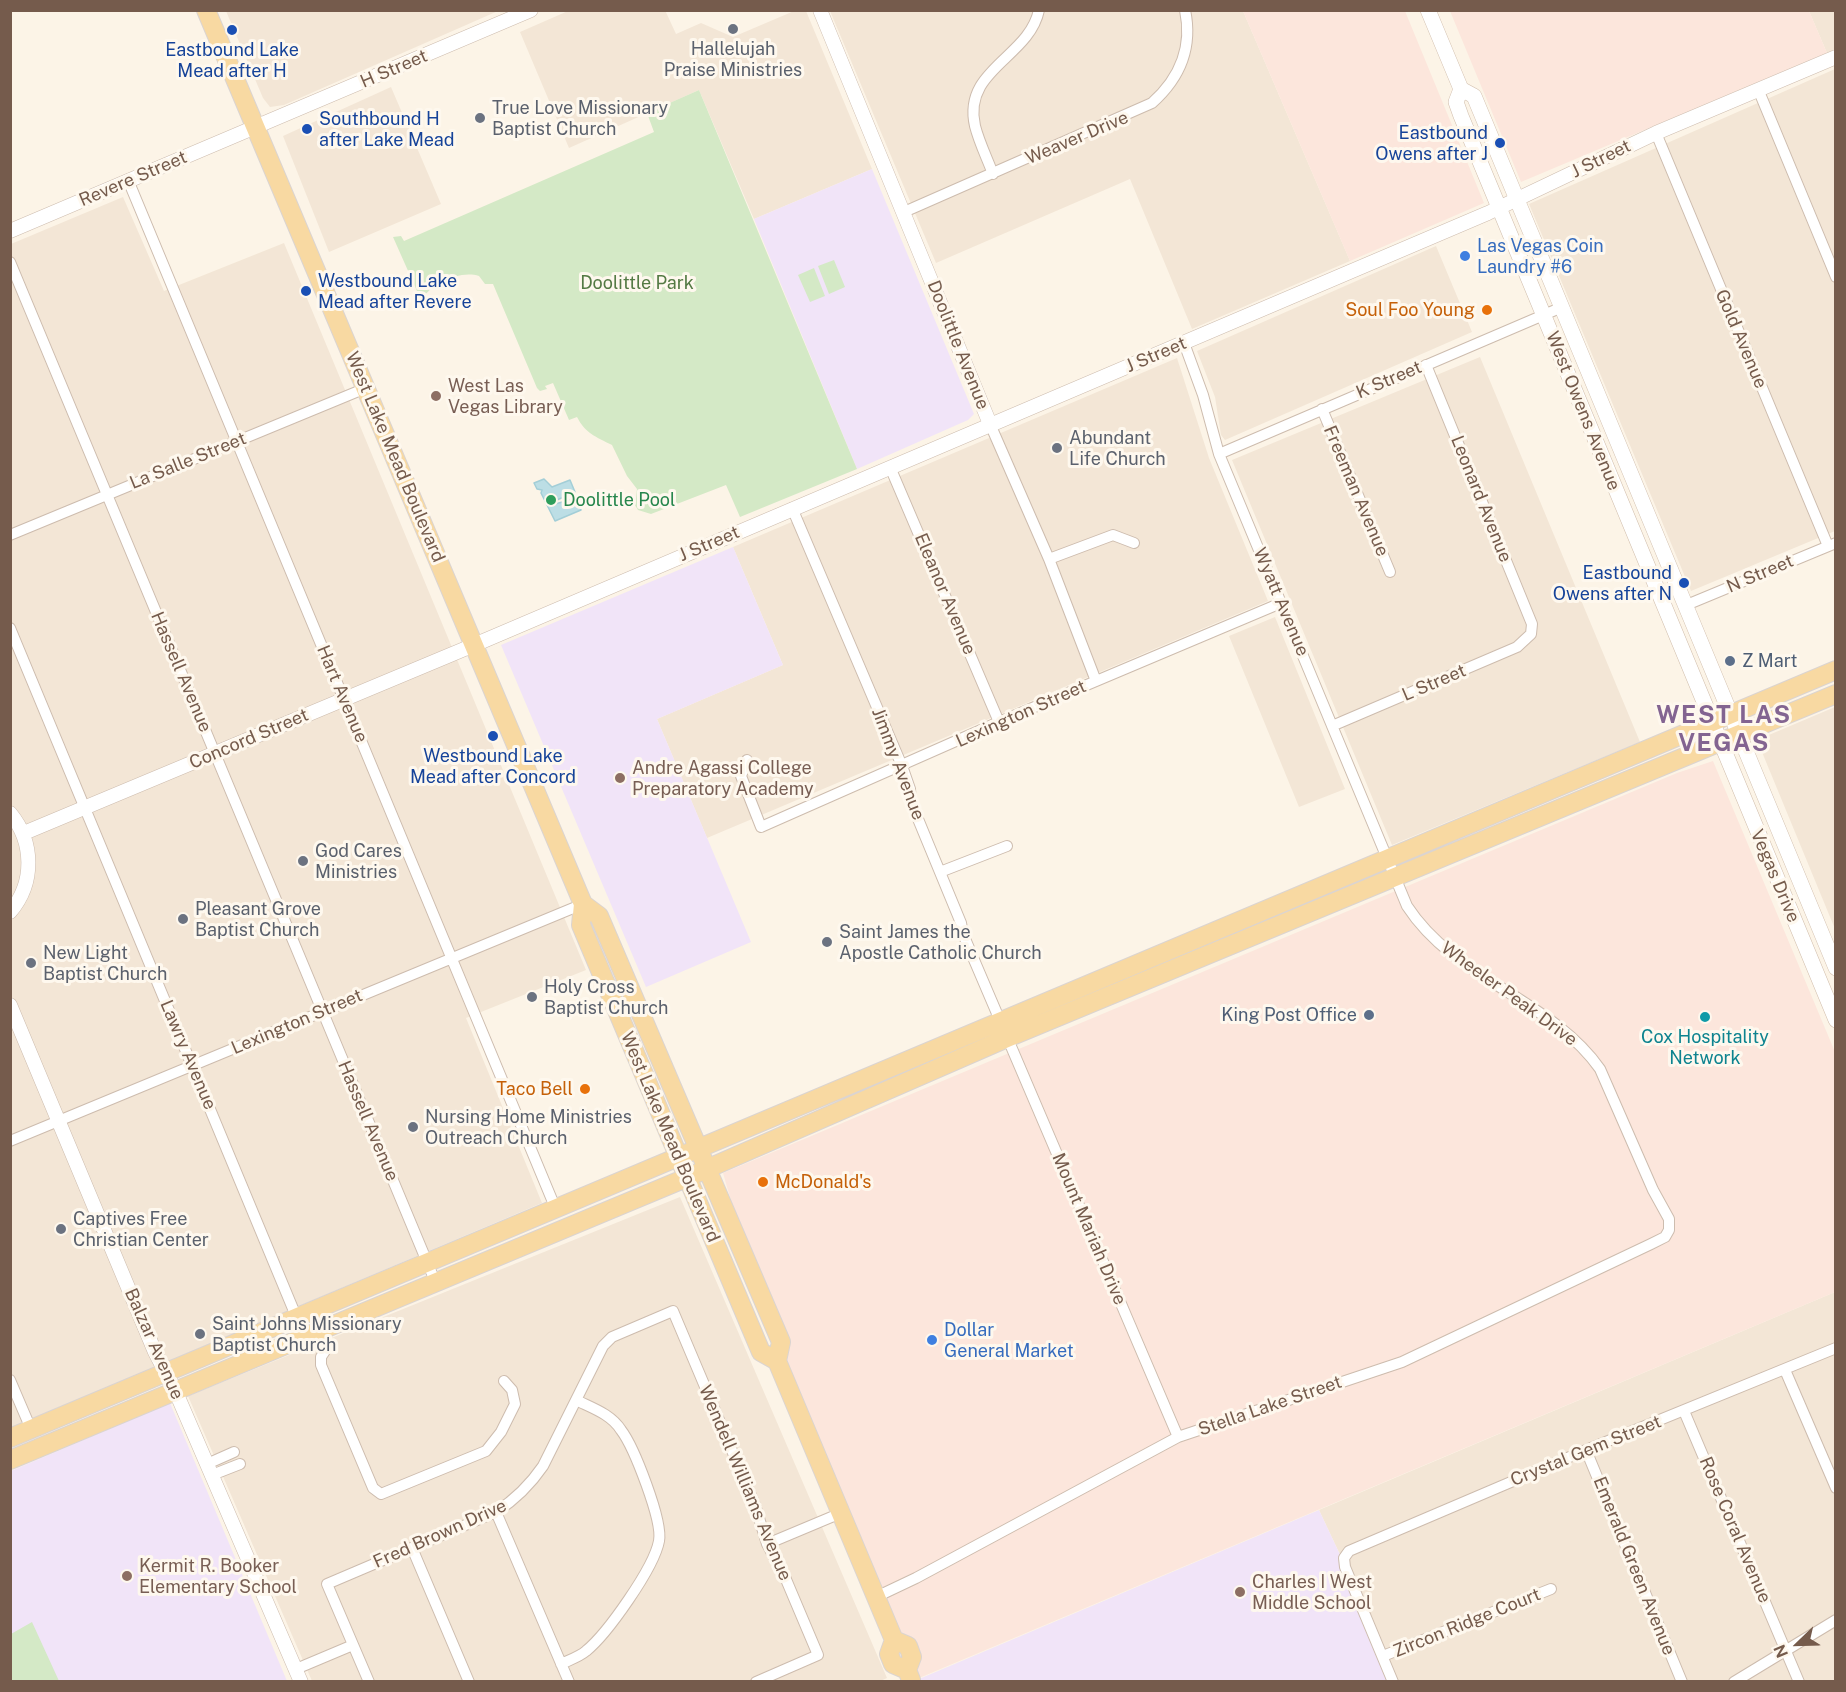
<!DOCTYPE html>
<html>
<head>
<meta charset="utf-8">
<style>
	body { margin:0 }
	#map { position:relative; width:1846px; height:1692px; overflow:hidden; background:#fcf4e7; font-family:"Public Sans",sans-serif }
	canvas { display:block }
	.frame { position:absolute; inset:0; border:12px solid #755b4c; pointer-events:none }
	.north { position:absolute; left:1768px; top:1614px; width:60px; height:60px; -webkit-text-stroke:4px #fef8ee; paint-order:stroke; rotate:247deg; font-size:16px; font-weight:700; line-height:24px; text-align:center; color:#755b4c }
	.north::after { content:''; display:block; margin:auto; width:21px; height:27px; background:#755b4c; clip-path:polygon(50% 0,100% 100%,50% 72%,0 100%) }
</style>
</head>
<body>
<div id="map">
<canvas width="1846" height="1692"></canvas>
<div class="frame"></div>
<div class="north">N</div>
</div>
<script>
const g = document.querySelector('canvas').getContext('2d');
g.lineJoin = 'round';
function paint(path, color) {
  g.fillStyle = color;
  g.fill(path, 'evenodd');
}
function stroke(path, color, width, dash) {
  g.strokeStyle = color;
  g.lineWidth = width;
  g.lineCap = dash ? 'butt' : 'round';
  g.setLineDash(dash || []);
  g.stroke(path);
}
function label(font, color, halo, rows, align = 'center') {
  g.font = font + ' "Public Sans",sans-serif';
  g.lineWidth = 6;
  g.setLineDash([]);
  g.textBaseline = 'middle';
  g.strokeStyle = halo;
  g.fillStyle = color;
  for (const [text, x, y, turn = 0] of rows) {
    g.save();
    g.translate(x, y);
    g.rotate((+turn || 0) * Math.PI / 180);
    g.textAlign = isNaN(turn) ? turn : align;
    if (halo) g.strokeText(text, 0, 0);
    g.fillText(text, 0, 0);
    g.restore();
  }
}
paint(new Path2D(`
	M 665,10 L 676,34 L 701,23 L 733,37 L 794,11 L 806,11 L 872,169 L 754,219 L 699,90 L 569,148 L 520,32 L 568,11 Z
	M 226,11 L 498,11 L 284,105 L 270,107 L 263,98 Z
	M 830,11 L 1243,11 L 1350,261 L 1192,329 L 1130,179 L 936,263 Z
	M 1809,11 L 1835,11 L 1835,49 L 1827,53 Z
	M 1835,69 L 1835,531 L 1691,591 L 1529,204 Z
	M 391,87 L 441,204 L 329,252 L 283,136 Z
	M 123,197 L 164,291 L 284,243 L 586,970 L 466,1018 L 542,1203 L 11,1428 L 11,244 Z
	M 1436,246 L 1472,332 L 1225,440 L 1221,435 L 1215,397 L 1197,351 Z
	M 1480,357 L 1640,742 L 1392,845 L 1232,460 Z
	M 1177,358 L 1209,458 L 1268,601 L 707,838 L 657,719 L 783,665 L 733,547 Z
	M 1275,617 L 1345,789 L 1299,807 L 1229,636 Z
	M 1835,707 L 1835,929 L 1757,740 Z
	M 680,1197 L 887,1678 L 878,1682 L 312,1681 L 188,1396 Z
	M 1835,1292 L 1835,1681 L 1393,1681 L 1343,1561 L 1319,1510 Z`), '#f3e6d6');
paint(new Path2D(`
	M 1243,11 L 1405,11 L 1484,203 L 1350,261 Z
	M 1450,11 L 1809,11 L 1827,53 L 1521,182 Z
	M 1713,761 L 1835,1052 L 1835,1292 L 912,1681 L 777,1361 L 723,1173 L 1677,773 Z`), '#fce6dc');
paint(new Path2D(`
	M 872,169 L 974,414 L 968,420 L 857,469 L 754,219 Z
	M 733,547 L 783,665 L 657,719 L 751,942 L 646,987 L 501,645 Z
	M 170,1403 L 287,1681 L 11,1682 L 11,1471 Z
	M 1319,1510 L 1343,1561 L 1393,1681 L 912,1682 Z`), '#f1e4f8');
paint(new Path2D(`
	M 699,90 L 857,469 L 740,517 L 726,485 L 651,514 L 638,510 L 633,502 L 636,498 L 637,489 L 627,476 L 612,445 C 596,437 585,433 577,417 L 569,420 L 553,383 L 545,386 L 547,389 L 540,391 L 537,388 L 493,284 L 485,284 L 479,276 C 460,270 432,283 421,300 L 393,237 L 401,236 L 404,241 L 654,132 L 647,113 Z
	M 834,260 L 845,287 L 829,294 L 818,266 Z
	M 814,268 L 825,296 L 810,302 L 798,275 Z
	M 32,1622 L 59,1681 L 11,1681 L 11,1634 Z`), '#d4e9c6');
const water = new Path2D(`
	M 544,479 L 552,487 L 570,480 L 575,492 L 557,500 L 555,504 L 577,498 L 581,510 L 555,521 L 541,493 L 542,490 L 537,489 L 534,483 Z`);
paint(water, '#bcdee5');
stroke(water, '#a3ced7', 1.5);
const minor = new Path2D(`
	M 1758,89 L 1836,277
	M 1656,133 L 1828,546
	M 993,174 C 987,158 979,142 975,126 C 962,69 1029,58 1039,10
	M 128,180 L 555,1207
	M 904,212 L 1152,103 C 1180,78 1193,48 1185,10
	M 10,262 L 435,1281
	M 1322,409 L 1390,572
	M 990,424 L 1049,559 L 1096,681
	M 1219,454 L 1560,308
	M 890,467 L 999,722
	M 792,508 L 902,766 L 910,789 L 911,802 L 961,923 L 963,934 L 1178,1437
	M 10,535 L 366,388
	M 1049,559 L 1113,535 L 1134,543
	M 1684,606 L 1836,543
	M 10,628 L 296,1316
	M 1332,726 L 1517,647 L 1531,634 L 1532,624 L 1426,365
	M 747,760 L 741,776 L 761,827 L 999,722 L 1281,603
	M 940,872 L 1007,846
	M 10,1141 L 583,904
	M 325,1351 L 321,1357 L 321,1365 L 373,1488 L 381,1494 L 486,1451 L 501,1432 L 515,1404 L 512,1390 L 504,1381
	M 1785,1370 L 1836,1488
	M 10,1380 L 31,1429
	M 1684,1411 L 1799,1682
	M 1586,1450 L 1682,1682
	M 207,1464 L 234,1452
	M 212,1475 L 240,1464
	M 496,1512 L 569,1682
	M 767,1544 L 841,1513
	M 412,1548 L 469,1682
	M 876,1597 L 916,1578 L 1178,1437 L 1402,1362 L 1651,1244 L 1665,1237 L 1669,1230 L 1669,1219 L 1653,1190 L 1600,1069 C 1551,999 1455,980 1407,906 L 1219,454 L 1203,395 L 1184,343
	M 1383,1656 L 1551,1589
	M 561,1664 C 569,1660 579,1657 586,1651 C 607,1634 654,1568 659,1541 C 663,1521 634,1447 621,1430 C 611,1414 592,1408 576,1400
	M 296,1669 L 353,1645
	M 369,1682 L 327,1584 L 496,1512 C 516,1499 530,1485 543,1466 L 603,1346 L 612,1337 L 673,1311 L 755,1505 L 767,1544 L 785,1577 L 818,1655 L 756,1682
	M 1393,1682 L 1345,1567 L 1344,1558 L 1349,1551 L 1586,1450 L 1836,1348
	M 1734,1682 L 1836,1620`);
const tertiary = new Path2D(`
	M 820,10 L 990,424
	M 10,231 L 531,10
	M 10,813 C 34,842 35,883 10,912
	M 24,833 L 474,645 L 1488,213 L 1656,133 L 1836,57
	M 10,1005 L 155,1352 L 175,1390 L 301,1682`);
const secondary = new Path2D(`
	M 1428,10 L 1461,89 L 1474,96 L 1836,968
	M 1461,89 L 1456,102 L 1461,116 L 1836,1020`);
const primary = new Path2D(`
	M 206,10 L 583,904 L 581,925 L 761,1352 L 777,1361
	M 583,904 L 599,916 L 781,1342 L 777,1361 L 894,1640 L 908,1646 L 912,1657 L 907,1670
	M 10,1438 L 1836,670
	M 10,1460 L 686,1178 L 1007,1038 L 1836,694
	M 894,1640 L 889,1654 L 893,1664 L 907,1670 L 911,1680`);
stroke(minor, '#cdbcae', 12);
stroke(tertiary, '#cdbcae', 15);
stroke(secondary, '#d0bdab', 16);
stroke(primary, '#dbd4d0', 20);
stroke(minor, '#fff', 10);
stroke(tertiary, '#fff', 14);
stroke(secondary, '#fff', 15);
stroke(primary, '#f8d9a2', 18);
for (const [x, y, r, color] of [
	[733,29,6,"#6b7280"],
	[232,30,6,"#1a4fb4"],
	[480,118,6,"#6b7280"],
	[307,129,6,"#1a4fb4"],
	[1500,143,6,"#1a4fb4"],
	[1465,256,6,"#3f7fe0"],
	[306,291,6,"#1a4fb4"],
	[1487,310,6,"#e8710a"],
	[436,396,6,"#8d6e63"],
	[1057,448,6,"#6b7280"],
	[551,500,6,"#2e9e5b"],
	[1684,583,6,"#1a4fb4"],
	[1730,661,6,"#5c6f8a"],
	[493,736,6,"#1a4fb4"],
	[620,778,6,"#8d6e63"],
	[303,861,6,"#6b7280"],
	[183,919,6,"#6b7280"],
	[827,942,6,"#6b7280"],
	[31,963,6,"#6b7280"],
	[532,997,6,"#6b7280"],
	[1369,1015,6,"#5c6f8a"],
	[1705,1017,6,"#0f9aa8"],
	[585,1089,6,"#e8710a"],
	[413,1127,6,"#6b7280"],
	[763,1182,6,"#e8710a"],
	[61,1229,6,"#6b7280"],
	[200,1334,6,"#6b7280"],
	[932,1340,6,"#3f7fe0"],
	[127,1576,6,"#8d6e63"],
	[1240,1592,6,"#8d6e63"]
]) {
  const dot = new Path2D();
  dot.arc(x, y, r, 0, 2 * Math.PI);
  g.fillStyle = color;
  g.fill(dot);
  stroke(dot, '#fef8ee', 2);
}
label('18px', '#5b616d', '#fef8ee', [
	["Hallelujah",733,49,"center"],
	["Praise Ministries",733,70,"center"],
	["True Love Missionary",492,108],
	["Baptist Church",492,129],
	["Abundant",1069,438],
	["Life Church",1069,459],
	["God Cares",315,851],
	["Ministries",315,872],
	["Pleasant Grove",195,909],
	["Baptist Church",195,930],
	["Saint James the",839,932],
	["Apostle Catholic Church",839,953],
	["New Light",43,953],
	["Baptist Church",43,974],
	["Holy Cross",544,987],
	["Baptist Church",544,1008],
	["Nursing Home Ministries",425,1117],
	["Outreach Church",425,1138],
	["Captives Free",73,1219],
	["Christian Center",73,1240],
	["Saint Johns Missionary",212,1324],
	["Baptist Church",212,1345]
], 'left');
label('18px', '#164399', '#fef8ee', [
	["Eastbound Lake",232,50],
	["Mead after H",232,71],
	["Southbound H",319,119,"left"],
	["after Lake Mead",319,140,"left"],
	["Eastbound",1488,133,"right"],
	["Owens after J",1488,154,"right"],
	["Westbound Lake",318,281,"left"],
	["Mead after Revere",318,302,"left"],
	["Eastbound",1672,573,"right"],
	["Owens after N",1672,594,"right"],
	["Westbound Lake",493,756],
	["Mead after Concord",493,777]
]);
label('18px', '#755b4c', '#fef8ee', [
	["H Street",394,69,-23],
	["Weaver Drive",1077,138,-23],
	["J Street",1601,159,-26],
	["Revere Street",133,179,-23],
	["Gold Avenue",1741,339,67],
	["Doolittle Avenue",958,345,68],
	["J Street",1156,355,-23],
	["K Street",1389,380,-23],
	["West Owens Avenue",1583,411,68],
	["West Lake Mead Boulevard",395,457,67],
	["La Salle Street",188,461,-22],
	["Freeman Avenue",1356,491,67],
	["Leonard Avenue",1481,499,68],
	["J Street",709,544,-23],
	["N Street",1760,574,-23],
	["Eleanor Avenue",945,594,67],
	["Wyatt Avenue",1281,602,67],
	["Hassell Avenue",181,672,67],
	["L Street",1434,683,-23],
	["Hart Avenue",342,694,67],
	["Lexington Street",1021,714,-24],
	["Concord Street",249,739,-23],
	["Jimmy Avenue",898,764,69],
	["Vegas Drive",1775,876,67],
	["Wheeler Peak Drive",1509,994,36],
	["Lexington Street",297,1022,-23],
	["Lawry Avenue",188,1055,67],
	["Hassell Avenue",368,1121,67],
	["West Lake Mead Boulevard",670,1137,67],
	["Mount Mariah Drive",1089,1229,67],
	["Balzar Avenue",154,1344,66],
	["Stella Lake Street",1270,1406,-19],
	["Crystal Gem Street",1586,1451,-22],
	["Wendell Williams Avenue",745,1483,67],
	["Rose Coral Avenue",1735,1530,67],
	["Fred Brown Drive",440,1534,-24],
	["Emerald Green Avenue",1634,1566,68],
	["Zircon Ridge Court",1467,1623,-22]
]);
label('18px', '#366cbe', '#fef8ee', [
	["Las Vegas Coin",1477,246],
	["Laundry #6",1477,267],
	["Dollar",944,1330],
	["General Market",944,1351]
], 'left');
label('18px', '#547a44', '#fef8ee', [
	["Doolittle Park",637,283]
]);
label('18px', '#c56008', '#fef8ee', [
	["Soul Foo Young",1475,310],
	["Taco Bell",573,1089],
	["McDonald's",775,1182,"left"]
], 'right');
label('18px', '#785e54', '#fef8ee', [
	["West Las",448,386],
	["Vegas Library",448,407],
	["Andre Agassi College",632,768],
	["Preparatory Academy",632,789],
	["Kermit R. Booker",139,1566],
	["Elementary School",139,1587],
	["Charles I West",1252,1582],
	["Middle School",1252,1603]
], 'left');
label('18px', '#27864d', '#fef8ee', [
	["Doolittle Pool",563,500]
], 'left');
label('18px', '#4e5e75', '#fef8ee', [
	["Z Mart",1742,661],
	["King Post Office",1357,1015,"right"]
], 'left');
label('18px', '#0d838f', '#fef8ee', [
	["Cox Hospitality",1705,1037],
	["Network",1705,1058]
]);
g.letterSpacing = '1.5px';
label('bold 24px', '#836491', '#fef8ee', [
	["WEST LAS",1724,716],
	["VEGAS",1724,744]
]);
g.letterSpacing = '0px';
</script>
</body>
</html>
